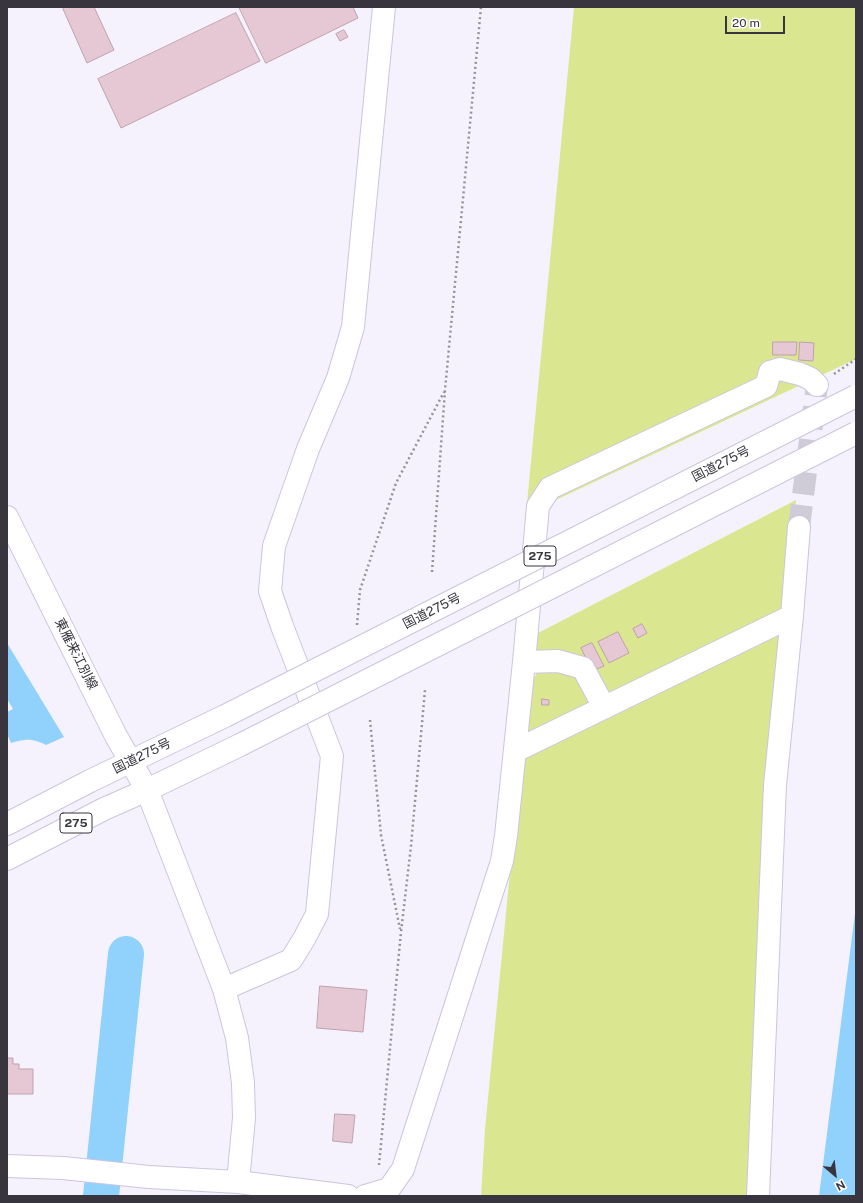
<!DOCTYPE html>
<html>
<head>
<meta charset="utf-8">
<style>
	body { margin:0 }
	#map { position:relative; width:863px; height:1203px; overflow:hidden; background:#f5f2fe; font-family:"Public Sans",sans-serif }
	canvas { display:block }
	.frame { position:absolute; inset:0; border:8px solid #38353f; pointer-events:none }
	.north { position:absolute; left:815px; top:1155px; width:40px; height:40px; -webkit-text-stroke:3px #fff; paint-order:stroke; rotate:152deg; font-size:11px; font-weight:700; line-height:16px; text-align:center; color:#38353f }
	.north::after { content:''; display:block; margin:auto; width:14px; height:18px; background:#38353f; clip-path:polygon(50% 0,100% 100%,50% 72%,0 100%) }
	.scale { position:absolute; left:725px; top:16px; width:60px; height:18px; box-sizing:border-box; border:2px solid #38353f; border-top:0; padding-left:5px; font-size:12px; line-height:14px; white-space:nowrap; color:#38353f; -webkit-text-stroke:3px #fff; paint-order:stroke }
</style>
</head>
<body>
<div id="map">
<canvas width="863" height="1203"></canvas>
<div class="frame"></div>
<div class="north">N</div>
<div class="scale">20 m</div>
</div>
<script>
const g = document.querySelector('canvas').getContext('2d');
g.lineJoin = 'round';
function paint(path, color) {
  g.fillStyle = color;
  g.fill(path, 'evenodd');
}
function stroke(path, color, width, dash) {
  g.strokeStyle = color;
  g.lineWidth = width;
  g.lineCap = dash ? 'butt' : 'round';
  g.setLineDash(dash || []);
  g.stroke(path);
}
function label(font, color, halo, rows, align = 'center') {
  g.font = font + ' "Public Sans","Noto Sans JP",sans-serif';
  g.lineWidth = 3;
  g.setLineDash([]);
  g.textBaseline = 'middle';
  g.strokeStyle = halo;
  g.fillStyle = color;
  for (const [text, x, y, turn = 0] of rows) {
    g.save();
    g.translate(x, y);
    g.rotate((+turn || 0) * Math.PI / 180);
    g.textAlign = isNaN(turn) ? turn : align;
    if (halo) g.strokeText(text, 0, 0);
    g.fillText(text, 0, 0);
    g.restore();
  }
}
paint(new Path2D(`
	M 574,7 L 856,7 L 856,359 L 526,514 Z
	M 796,500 L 771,783 L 752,1196 L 481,1196 L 485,1129 L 528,686 L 536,675 L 534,635 Z`), '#dbe790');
paint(new Path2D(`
	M 7,643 L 64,737 L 46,745 C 31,738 27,739 11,743 L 7,734 L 7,712 L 13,709 L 7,699 Z
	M 856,905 L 856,1196 L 819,1196 Z`), '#91d2fd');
stroke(new Path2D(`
	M 101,1196 L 126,954`), '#91d2fd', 36);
const building = new Path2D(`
	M 66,7 L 94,7 L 114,50 L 87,63 L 63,9 Z
	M 239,7 L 353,7 L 358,18 L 266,63 Z
	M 236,13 L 260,61 L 121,128 L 98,79 Z
	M 344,30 L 348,37 L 340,41 L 336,34 Z
	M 773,342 L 797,342 L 796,355 L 773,355 Z
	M 800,342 L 814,343 L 813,361 L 799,360 Z
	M 642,624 L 647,633 L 638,638 L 633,629 Z
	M 618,632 L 629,653 L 609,663 L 598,642 Z
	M 592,643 L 604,666 L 592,671 L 581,648 Z
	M 542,699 L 549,700 L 549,705 L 542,705 Z
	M 320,986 L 367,990 L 363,1032 L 317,1028 Z
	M 7,1058 L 13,1058 L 13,1064 L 19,1064 L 19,1069 L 33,1069 L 33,1094 L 7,1094 Z
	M 335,1114 L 355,1115 L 352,1143 L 333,1141 Z`);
paint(building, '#e6c8d4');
stroke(building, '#bea1ad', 1);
stroke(new Path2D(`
	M 799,527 L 817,385`), '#cfccd8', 22, [22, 11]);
const minor = new Path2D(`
	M 524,662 L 558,661 L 583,668 L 604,707
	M 515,751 L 792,616
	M 147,790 L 224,989 L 237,1038 L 243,1083 L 244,1118 L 238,1182
	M 224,989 L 291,960 L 304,939 L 317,914 L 332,756 L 282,626 L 270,591 L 274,546 L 308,449 L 338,378 L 353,327 L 384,7
	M 7,1166 L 63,1168 L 149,1177 L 238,1182 L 348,1196
	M 365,1196 L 389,1189 L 403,1169 L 502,861 L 506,836 L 524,662 L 538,506 L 550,488 L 766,386 L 770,372 L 780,369 L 800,374 L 811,379 L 817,385
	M 758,1196 L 775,785 L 792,616 L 799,527`);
const major = new Path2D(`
	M 7,517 L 116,736 L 147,790`);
const highway = new Path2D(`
	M 7,824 L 90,781 L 225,716
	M 7,859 L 104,809 L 147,790 L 240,745`);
stroke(minor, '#ccc5df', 24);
stroke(major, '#ccc5df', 24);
stroke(highway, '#ccc5df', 24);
stroke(new Path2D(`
	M 834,374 L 856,359
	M 432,572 L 445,390 L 481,7
	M 357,625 L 360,590 L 396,483 L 444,392
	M 370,720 L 381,835 L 400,929
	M 379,1165 L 401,932 L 411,846 L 425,690`), '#95929d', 2.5, [2, 3]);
stroke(minor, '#fff', 22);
stroke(major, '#fff', 22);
stroke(highway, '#fff', 22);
const highwayBridge = new Path2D(`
	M 225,716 L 856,396
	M 240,745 L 856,433`);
stroke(highwayBridge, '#ccc5df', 24, []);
stroke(highwayBridge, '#fff', 22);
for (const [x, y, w] of [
	[540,556,32],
	[76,823,32]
]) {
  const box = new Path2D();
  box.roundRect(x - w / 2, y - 10, w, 20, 3);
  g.fillStyle = '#fff';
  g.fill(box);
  stroke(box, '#38353f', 1);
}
label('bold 12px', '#38353f', null, [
	["275",540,556],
	["275",76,823]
]);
label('13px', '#38353f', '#fff', [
	["国道275号",721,464,-27],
	["国道275号",432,611,-27],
	["東雁来江別線",76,654,63],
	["国道275号",142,756,-26]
]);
</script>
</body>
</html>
